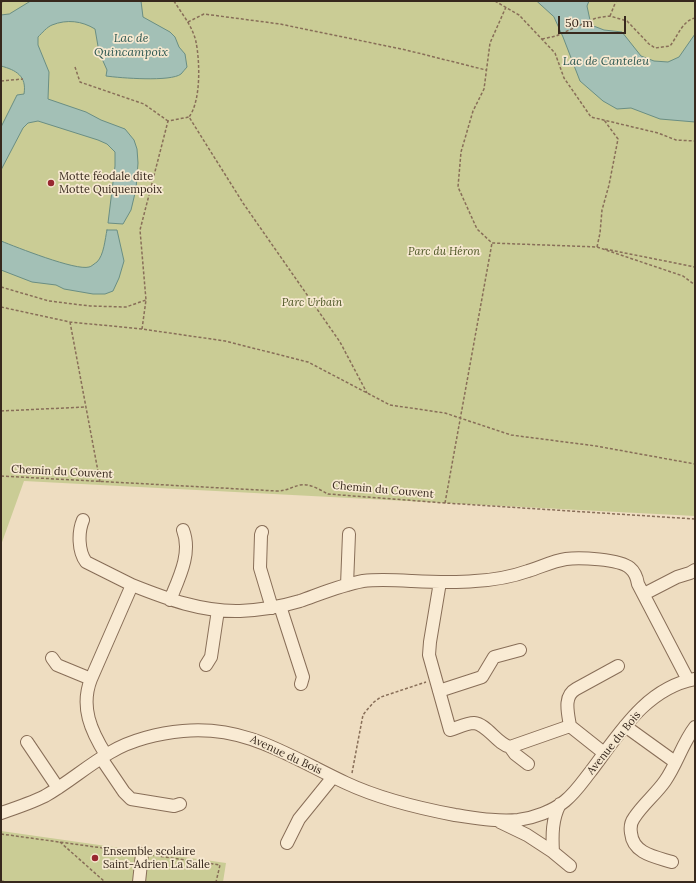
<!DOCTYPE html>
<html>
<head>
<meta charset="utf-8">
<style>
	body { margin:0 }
	#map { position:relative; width:696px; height:883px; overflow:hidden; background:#eeddc1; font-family:Lora,serif }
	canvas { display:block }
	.frame { position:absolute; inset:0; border:2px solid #37281d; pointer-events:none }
	.scale { position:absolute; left:558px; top:16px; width:68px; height:18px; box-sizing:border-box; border:2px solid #37281d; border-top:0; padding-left:5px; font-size:12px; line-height:14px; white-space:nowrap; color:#37281d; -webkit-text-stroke:3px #f6e8d0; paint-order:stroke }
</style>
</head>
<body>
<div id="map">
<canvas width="696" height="883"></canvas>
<div class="frame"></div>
<div class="scale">50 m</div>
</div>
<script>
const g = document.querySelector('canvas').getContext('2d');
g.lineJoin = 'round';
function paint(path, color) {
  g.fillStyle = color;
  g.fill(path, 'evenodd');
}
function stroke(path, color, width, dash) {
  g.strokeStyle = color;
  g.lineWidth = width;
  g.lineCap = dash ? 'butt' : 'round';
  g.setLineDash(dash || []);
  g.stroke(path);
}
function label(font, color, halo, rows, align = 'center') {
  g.font = font + ' Lora,serif';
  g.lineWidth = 3.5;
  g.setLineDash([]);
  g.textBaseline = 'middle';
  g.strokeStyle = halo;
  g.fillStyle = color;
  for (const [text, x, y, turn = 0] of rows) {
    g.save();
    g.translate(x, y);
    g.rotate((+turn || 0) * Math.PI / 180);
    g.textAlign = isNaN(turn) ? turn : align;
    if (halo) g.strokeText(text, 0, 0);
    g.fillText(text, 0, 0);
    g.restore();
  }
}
paint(new Path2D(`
	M 1,1 L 695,1 L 695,516 L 24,481 L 1,545 Z
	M 1,831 L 226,863 L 223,882 L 1,882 Z`), '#cacc95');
const water = new Path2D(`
	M 31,1 L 141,1 L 143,17 L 170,32 L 175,37 L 179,47 L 185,54 L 187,67 C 185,69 183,72 181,74 C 171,82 120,78 106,76 L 107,70 L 99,52 L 95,29 C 82,21 67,19 52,25 C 47,27 42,33 38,37 L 38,45 L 49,72 L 48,99 L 86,112 L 101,120 L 125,129 L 134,140 L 137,149 L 138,163 L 136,189 L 131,210 L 123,224 L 108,223 L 115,166 L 115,152 L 107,144 L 98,140 L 38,121 L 28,123 L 23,128 L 1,170 L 1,127 L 17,95 L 24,94 C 27,76 16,70 1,66 L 1,15 L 9,14 Z
	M 537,1 L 589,1 L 587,6 L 591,25 L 604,30 L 622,32 L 641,56 L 654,61 L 668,62 L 679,57 L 695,34 L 695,122 L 660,119 L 631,108 L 617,109 L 603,101 L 580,81 L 563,37 L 554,17 Z
	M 107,230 L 117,230 L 124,261 L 119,278 L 113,291 L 105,294 L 93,294 L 64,289 L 56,285 L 32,282 L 1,270 L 1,241 C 16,247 76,271 89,267 C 91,267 95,263 97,262 C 104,255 105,239 107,230 Z`);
paint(water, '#a3c0b6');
stroke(water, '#6a8e83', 1);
const minor = new Path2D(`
	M 83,520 C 78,532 78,551 86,562 L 132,585
	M 262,532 L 261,535 L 260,568 L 272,608
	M 440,582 L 430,642 L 429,655 L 450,730 C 457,728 466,723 474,723 C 487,724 497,744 510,747 L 570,726 L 604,753
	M 347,585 L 349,534
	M 644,594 L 677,577 L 690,573 L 695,570
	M 170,600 C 179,578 192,553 183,530
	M 280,606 L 303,677 L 301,684
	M 52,658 L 57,665 L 91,679
	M 206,665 L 211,657 L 218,610
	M 439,691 L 482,677 L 494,657 L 520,650
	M 570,726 C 568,713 563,696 576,689 L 618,666
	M 625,726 L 675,762
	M 27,742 L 58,788
	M 510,747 L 515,754 L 528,764
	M 106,755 C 91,731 80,707 91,679 L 132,585 C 167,599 202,612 240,611 C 260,610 280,607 300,601 C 320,594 341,585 363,581 C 379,579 395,580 411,581 C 433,582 454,583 475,581 C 493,580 511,577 528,571 C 541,567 553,561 566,559 C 579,557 620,559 630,568 C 635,572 637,578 638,584 L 688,680
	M 101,758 L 124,792 L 131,799 L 174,806 L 180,804
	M 560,804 C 552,819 552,835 553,852 L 570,866
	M 1,813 C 16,808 31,803 45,796 C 68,783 88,765 111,752 C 131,740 159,733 183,731 C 247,725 290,757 346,783 C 380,799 418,808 455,815 C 476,818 497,822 518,820 C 534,818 553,811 565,801 C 576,792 583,781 591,771 C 619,734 646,688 695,679
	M 500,822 L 527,835 L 553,852
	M 287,843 L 299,819 L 333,777
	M 672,862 C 656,857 633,854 631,833 C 630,827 631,822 634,818 C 643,804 656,794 665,781 C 677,764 682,744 695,727
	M 139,882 L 142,854`);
stroke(minor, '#886e58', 14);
stroke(new Path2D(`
	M 174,1 C 182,14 193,27 196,42 C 200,62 201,101 189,117 L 243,203 L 340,342 L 367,393
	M 495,1 L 519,15 L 555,53 L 564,78 L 591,117 L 658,133 L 676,140 L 695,141
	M 1,2 L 4,1
	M 506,7 L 490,43 L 484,89 L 473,111 L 461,152 L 458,187 L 477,229 L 492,243 L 597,247 L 683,276 L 695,285
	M 610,16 L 616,1
	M 188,22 L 204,14 L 280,24 L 406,50 L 486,70
	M 542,39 L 556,36 L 596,18 L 610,16 L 627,21 L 649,44 L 655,48 L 670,46 C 678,36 682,21 695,18
	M 75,67 L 80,82 L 144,104 L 168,121
	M 1,81 L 23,79
	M 597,247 L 600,233 L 602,210 L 609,185 L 618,139 L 604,120
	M 605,249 L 695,267
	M 1,287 L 49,301 L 90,306 L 126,307 L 146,300
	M 1,307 L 70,322 L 142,329 L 225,341 L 308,362 L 390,405 L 445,413 L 511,435 L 596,446 L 695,464
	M 70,322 L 100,482
	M 142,329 L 146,300 L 140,230 L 168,121 L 189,117
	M 1,411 L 85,407
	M 1,476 L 277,491 C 287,491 291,487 300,485 C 310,483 320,490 328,494 L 445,503 L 695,519
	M 445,503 L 492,243
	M 352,773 L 358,741 L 363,715 L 366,711 L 374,702 L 381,697 L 426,682
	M 1,834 L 132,852
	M 60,842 L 105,882
	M 151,855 L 220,865 L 216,882
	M 1,881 L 9,882`), '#886e58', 1.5, [3, 2]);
stroke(minor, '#f9ebd4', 12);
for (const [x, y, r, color] of [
	[51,183,4,"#982730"],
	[95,858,4,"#982730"]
]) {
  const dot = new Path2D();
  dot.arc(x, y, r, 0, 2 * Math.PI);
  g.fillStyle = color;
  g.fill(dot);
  stroke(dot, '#f6e8d0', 1.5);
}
label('11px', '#37281d', '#f6e8d0', [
	["Motte féodale dite",59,177],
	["Motte Quiquempoix",59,190],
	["Ensemble scolaire",103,852],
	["Saint-Adrien La Salle",103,865]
], 'left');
label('italic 11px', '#4b5423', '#f6e8d0', [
	["Parc du Héron",444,252],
	["Parc Urbain",312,303]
]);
label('11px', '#37281d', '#f6e8d0', [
	["Chemin du Couvent",62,472,3],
	["Chemin du Couvent",383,490,5],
	["Avenue du Bois",614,743,-51],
	["Avenue du Bois",286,755,25]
]);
label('italic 12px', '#2c5751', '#f6e8d0', [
	["Lac de",131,39],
	["Quincampoix",131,53],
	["Lac de Canteleu",606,62]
]);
</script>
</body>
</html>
